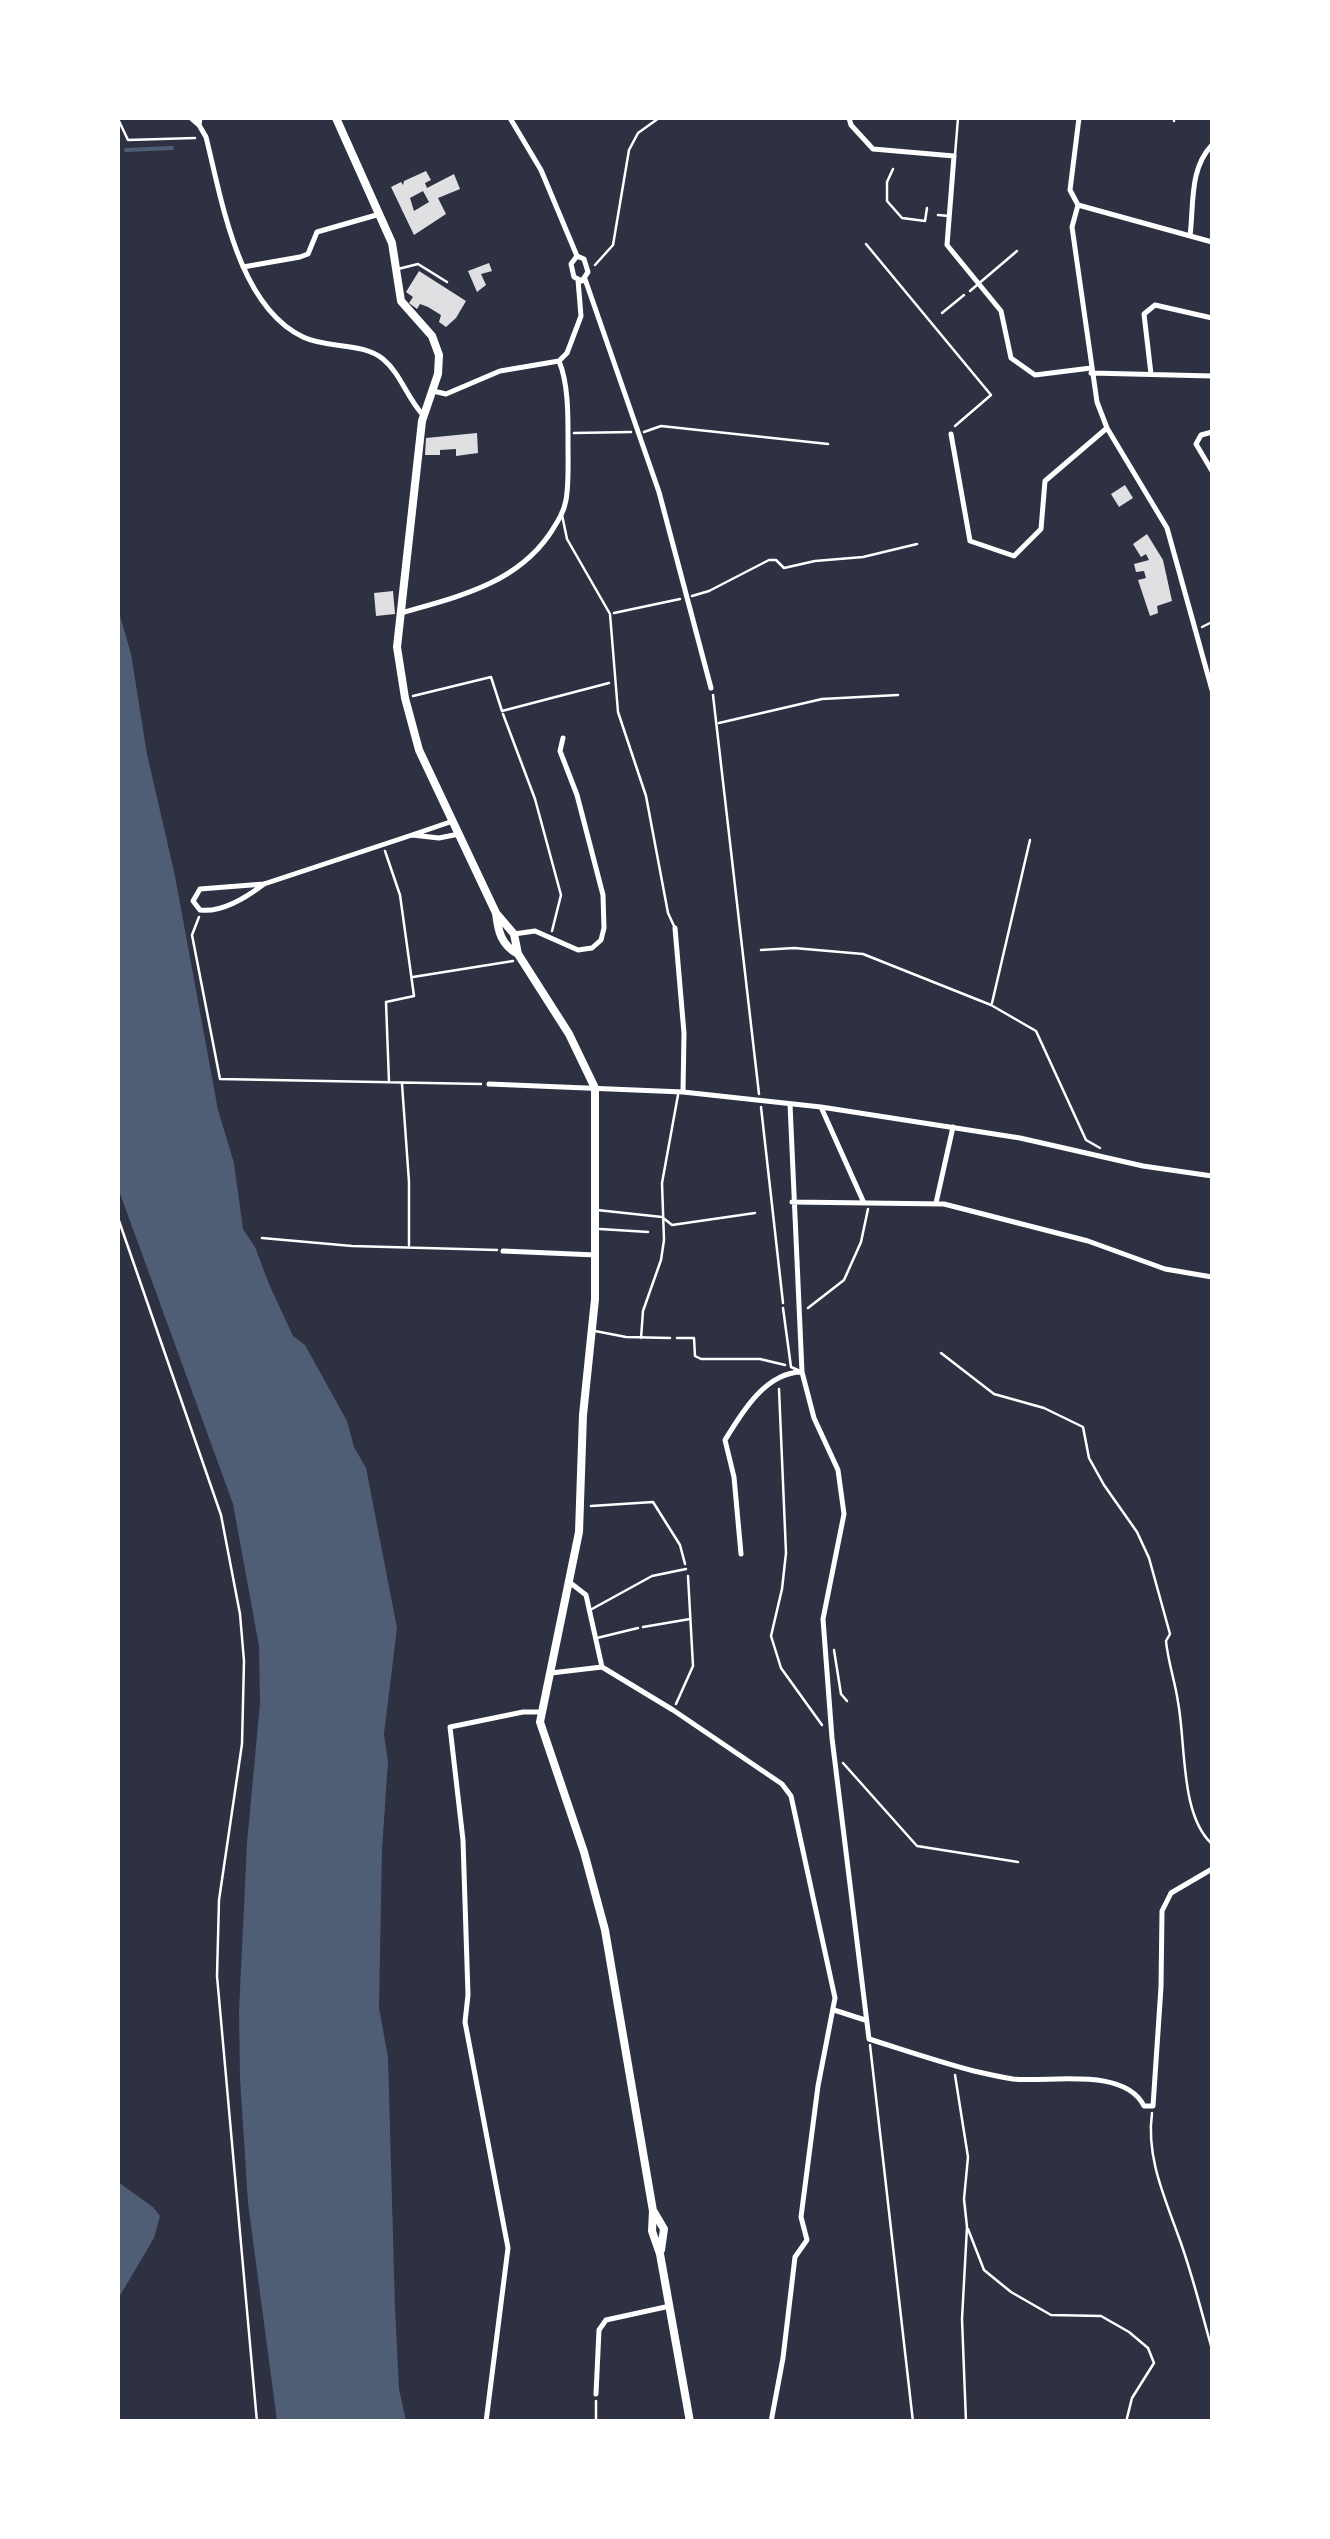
<!DOCTYPE html>
<html>
<head>
<meta charset="utf-8">
<style>
	body { margin:0 }
	#map { position:relative; width:1330px; height:2539px; overflow:hidden; background:#2d3142; font-family:"Zilla Slab",serif }
	canvas { display:block }
	.frame { position:absolute; inset:0; border:120px solid #fff; pointer-events:none }
</style>
</head>
<body>
<div id="map">
<canvas width="1330" height="2539"></canvas>
<div class="frame"></div>
</div>
<script>
const g = document.querySelector('canvas').getContext('2d');
g.lineJoin = 'round';
function paint(path, color) {
  g.fillStyle = color;
  g.fill(path, 'evenodd');
}
function stroke(path, color, width, dash) {
  g.strokeStyle = color;
  g.lineWidth = width;
  g.lineCap = dash ? 'butt' : 'round';
  g.setLineDash(dash || []);
  g.stroke(path);
}
paint(new Path2D(`
	M 118,609 L 131,654 L 147,754 L 175,876 L 218,1110 L 234,1163 L 243,1229 L 255,1247 L 269,1284 L 293,1336 L 305,1345 L 347,1421 L 354,1447 L 366,1468 L 397,1628 L 384,1734 L 388,1762 L 382,1849 L 379,2008 L 388,2057 L 395,2308 L 399,2389 L 406,2421 L 277,2421 L 248,2203 L 240,2078 L 239,2011 L 247,1843 L 260,1703 L 259,1646 L 233,1504 L 118,1188 Z
	M 118,2182 L 153,2207 L 160,2216 L 154,2238 L 118,2299 Z`), '#4f5d75');
stroke(new Path2D(`
	M 126,150 L 172,148`), '#4f5d75', 4);
paint(new Path2D(`
	M 426,171 L 431,180 L 425,183 L 427,188 L 454,174 L 460,189 L 438,198 L 446,214 L 414,235 L 391,187 L 401,182 L 403,185 L 404,181 ZM 423,191 L 429,202 L 414,211 L 410,198 Z
	M 489,263 L 492,271 L 481,274 L 486,285 L 477,292 L 468,271 Z
	M 419,271 L 466,301 L 456,318 L 446,327 L 439,322 L 441,315 L 428,307 L 420,304 L 417,309 L 409,303 L 413,297 L 406,292 Z
	M 477,433 L 478,453 L 456,456 L 456,449 L 440,450 L 440,455 L 425,455 L 426,438 Z
	M 1125,485 L 1133,498 L 1119,507 L 1111,494 Z
	M 1147,534 L 1163,560 L 1172,601 L 1157,606 L 1158,613 L 1150,616 L 1138,580 L 1146,578 L 1144,571 L 1136,572 L 1134,564 L 1149,560 L 1146,554 L 1141,557 L 1133,544 Z
	M 393,591 L 395,614 L 376,616 L 374,593 Z`), '#e0e0e3');
stroke(new Path2D(`
	M 118,119 L 128,140 L 195,138
	M 1174,121 L 1174,118
	M 866,244 L 991,395 L 955,426
	M 595,265 L 613,245 L 629,150 L 638,133 L 659,118
	M 644,432 L 661,426 L 828,444
	M 574,433 L 631,432
	M 692,596 L 709,591 L 769,560 L 776,560 L 784,568 L 815,561 L 863,557 L 917,544
	M 614,613 L 680,599
	M 1202,627 L 1212,622
	M 713,695 L 759,1094
	M 413,696 L 491,677 L 502,711 L 609,683
	M 503,714 L 535,799 L 561,895 L 552,931
	M 719,723 L 822,699 L 898,695
	M 385,851 L 400,895 L 414,996 L 386,1002 L 389,1082
	M 199,917 L 192,935 L 220,1079 L 481,1084
	M 761,950 L 794,948 L 863,954 L 991,1005 L 1036,1031 L 1086,1140 L 1100,1148
	M 413,977 L 513,961
	M 992,1003 L 1030,840
	M 402,1084 L 409,1182 L 409,1245
	M 761,1107 L 783,1303
	M 262,1238 L 352,1246 L 497,1250
	M 808,1308 L 844,1280 L 861,1242 L 868,1209
	M 677,1338 L 694,1338 L 695,1356 L 701,1359 L 760,1359 L 785,1365
	M 941,1353 L 994,1394 L 1044,1408 L 1083,1427 L 1089,1458 L 1104,1485 L 1137,1532 L 1149,1558 L 1170,1634 L 1166,1641 C 1168,1662 1175,1681 1178,1702 C 1186,1744 1180,1815 1212,1844
	M 779,1389 L 786,1553 L 782,1589 L 771,1636 L 781,1668 L 822,1725
	M 591,1506 L 653,1502 L 680,1545 L 685,1564
	M 643,1627 L 690,1619
	M 834,1650 L 841,1694 L 847,1701
	M 676,1704 L 693,1666 L 688,1576
	M 843,1763 L 917,1846 L 1018,1862
	M 870,2045 L 913,2422
	M 955,2075 L 968,2157 L 964,2199 L 967,2227 L 962,2319 L 966,2422
	M 1152,2113 C 1146,2156 1164,2196 1178,2235 C 1192,2272 1201,2311 1212,2349
	M 968,2229 L 984,2270 L 1011,2292 L 1051,2315 L 1101,2316 L 1129,2332 L 1148,2348 L 1154,2363 L 1132,2398 L 1126,2422
	M 596,2401 L 596,2422`), '#fff', 2.5);
stroke(new Path2D(`
	M 955,155 L 958,118
	M 893,169 L 887,182 L 887,201 L 902,218 L 925,221 L 927,208
	M 938,215 L 949,216
	M 398,269 L 418,264 L 447,282
	M 970,291 L 1017,251
	M 942,313 L 964,295
	M 562,515 L 567,539 L 610,614 L 618,712 L 646,796 L 668,913 L 674,926
	M 597,1210 L 662,1217 L 672,1225 L 755,1213
	M 118,1218 L 221,1515 L 240,1614 L 244,1661 L 242,1744 L 219,1900 L 217,1976 L 257,2422
	M 600,1229 L 648,1232
	M 783,1308 L 791,1367 L 800,1371
	M 595,1331 L 626,1337 L 670,1338
	M 641,1338 L 643,1311 L 661,1260 L 664,1240 L 662,1183 L 678,1095
	M 592,1609 L 652,1576 L 686,1569
	M 597,1638 L 638,1628`), '#fff', 2.5);
stroke(new Path2D(`
	M 191,118 L 199,125
	M 200,118 L 199,125 L 206,137 C 222,201 238,306 303,337 C 328,349 362,342 383,359 C 401,374 407,398 423,415
	M 510,118 L 541,170 L 577,256
	M 849,118 L 851,125 L 873,149 L 954,156 L 947,245 L 1001,311 L 1011,358 L 1035,375 L 1091,368
	M 1078,205 L 1072,227 L 1097,402 L 1107,428 L 1167,528 L 1212,690
	M 1078,205 L 1212,242
	M 1078,205 L 1070,190 L 1079,118
	M 1190,236 C 1194,204 1189,169 1212,145
	M 577,256 L 584,259 L 588,272 L 582,281 L 574,277 L 571,264 Z
	M 243,267 L 300,257 L 308,254 L 317,232 L 380,214
	M 585,279 L 659,492 L 711,688
	M 559,361 L 567,353 L 581,316 L 578,280
	M 1091,373 L 1212,376
	M 1151,374 L 1144,314 L 1155,305 L 1212,318
	M 433,391 L 446,394 L 500,371 L 559,361
	M 1212,432 L 1201,435 L 1196,444 L 1212,471
	M 951,434 L 970,541 L 1014,556 L 1041,529 L 1045,481 L 1107,428
	M 401,613 C 456,597 514,585 549,535 C 556,524 564,513 566,500 C 569,483 568,463 568,446 C 568,419 569,385 559,361
	M 453,821 L 412,835 L 439,838 L 459,834
	M 264,884 C 247,897 222,913 200,910 L 193,901 L 200,889 L 264,884 L 412,835
	M 675,928 L 684,1033 L 683,1092
	M 514,934 L 535,931 L 578,950 L 592,948 L 601,940 L 604,928 L 603,895 L 577,795 L 560,751 L 563,738
	M 489,1084 L 683,1092 L 821,1107 L 1020,1138 L 1143,1166 L 1212,1176
	M 790,1104 L 802,1372 L 814,1418 L 838,1470 L 844,1514 L 823,1619 L 832,1738 L 869,2039 C 904,2050 939,2062 974,2071 C 987,2074 1000,2077 1013,2079 C 1049,2083 1124,2066 1144,2106 L 1153,2106 L 1161,1987 L 1162,1911 L 1171,1893 L 1212,1869
	M 821,1107 L 864,1203
	M 792,1202 L 944,1204 L 1088,1241 L 1165,1269 L 1212,1277
	M 936,1203 L 953,1127
	M 503,1251 L 596,1255
	M 741,1554 L 734,1477 L 725,1440 C 742,1412 766,1372 802,1372
	M 568,1581 L 586,1595 L 602,1667
	M 551,1673 L 602,1667 L 673,1710 L 782,1784 L 791,1796 L 835,1998 L 818,2086 L 801,2217 L 807,2240 L 795,2257 L 783,2358 L 771,2422
	M 834,2010 L 865,2020
	M 596,2394 L 599,2330 L 606,2320 L 670,2306
	M 486,2422 L 508,2248 L 465,2022 L 468,1995 L 463,1840 L 450,1727 L 523,1712 L 540,1712`), '#fff', 5);
stroke(new Path2D(`
	M 336,118 L 392,243 L 401,301 L 432,336 L 439,355 L 438,374 L 422,421 L 397,647 L 405,698 L 419,750 L 496,913 L 514,934 L 518,954 L 569,1034 L 595,1088 L 595,1299 L 583,1415 L 579,1532 L 540,1722 L 584,1852 L 605,1930 L 653,2211 L 652,2231 L 660,2254 L 690,2422
	M 496,913 C 498,931 501,945 518,954
	M 654,2212 L 664,2229 L 661,2250`), '#fff', 8);
</script>
</body>
</html>
